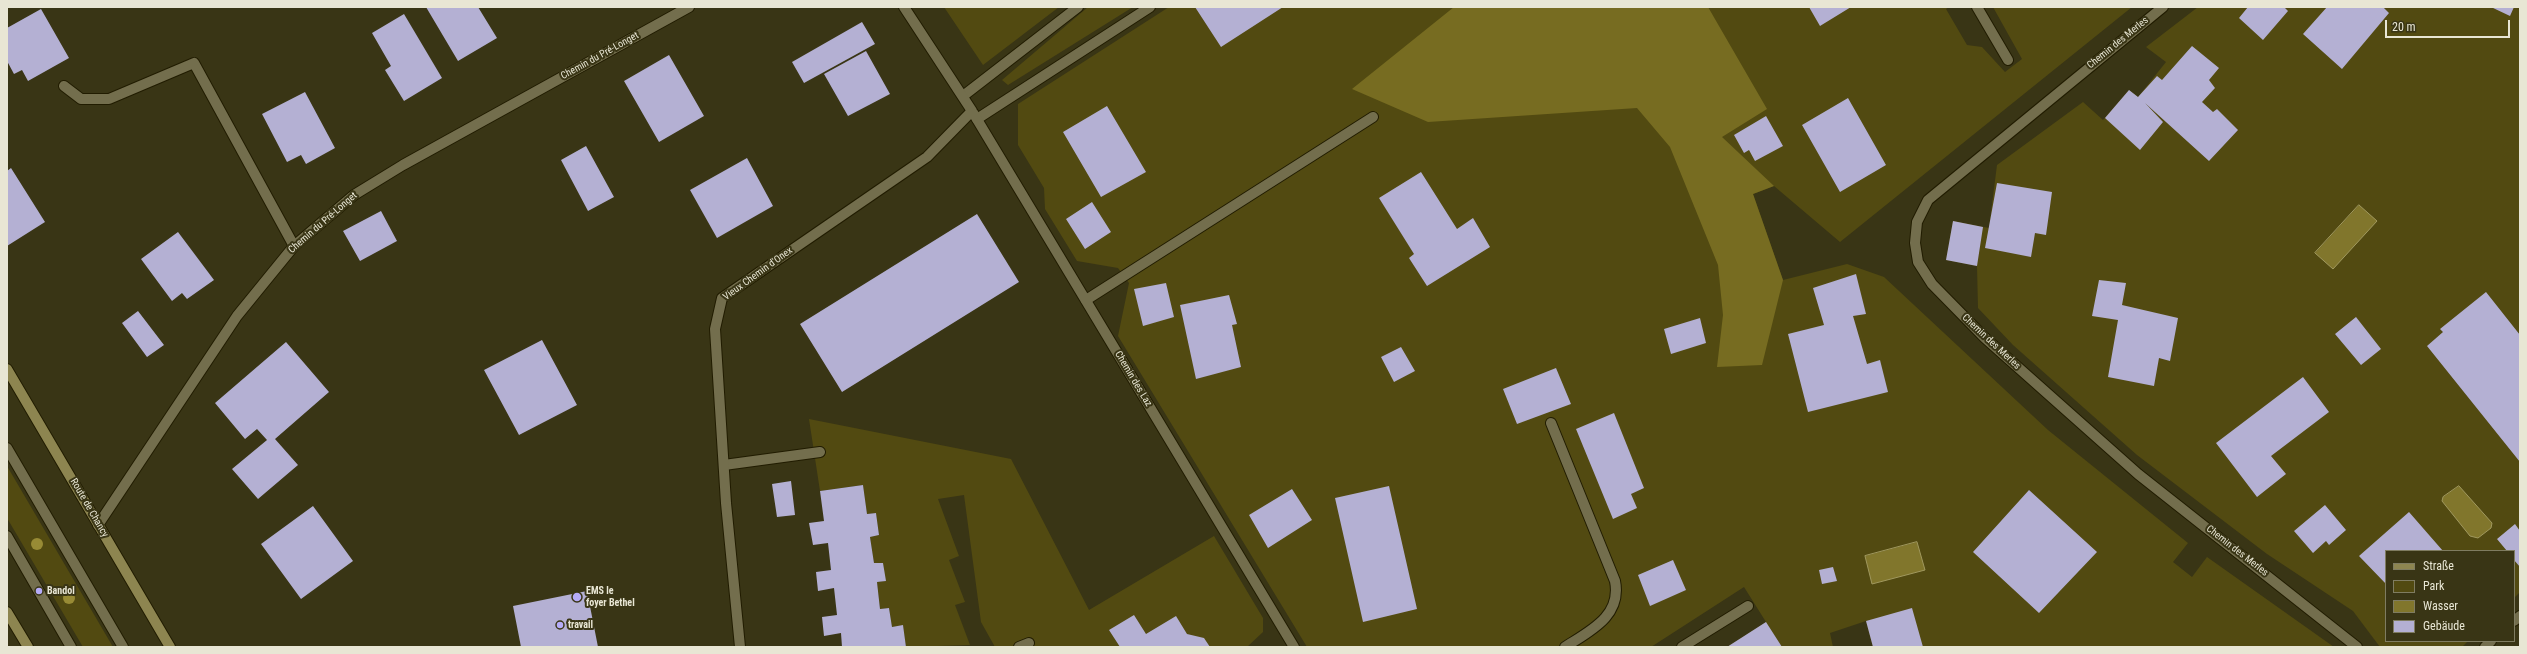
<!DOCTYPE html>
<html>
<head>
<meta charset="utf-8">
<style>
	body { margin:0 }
	#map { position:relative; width:2527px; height:654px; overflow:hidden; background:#393515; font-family:"Roboto Condensed",sans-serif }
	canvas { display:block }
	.frame { position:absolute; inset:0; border:8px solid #e8e6d4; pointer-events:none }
	.legend { position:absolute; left:2385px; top:550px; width:130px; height:92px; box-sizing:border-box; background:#393515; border:1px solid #7f7c61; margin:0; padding:5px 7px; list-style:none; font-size:12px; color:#e8e6d4 }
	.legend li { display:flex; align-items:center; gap:8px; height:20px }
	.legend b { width:20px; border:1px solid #7f7c61 }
	.scale { position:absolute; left:2385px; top:20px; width:125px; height:18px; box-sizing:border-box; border:2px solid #e8e6d4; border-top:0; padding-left:5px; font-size:12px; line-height:14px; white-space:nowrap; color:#e8e6d4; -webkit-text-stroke:3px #393515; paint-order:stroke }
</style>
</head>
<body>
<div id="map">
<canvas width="2527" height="654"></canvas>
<div class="frame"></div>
<ul class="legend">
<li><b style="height:5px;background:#8d8550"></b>Straße</li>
<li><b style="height:11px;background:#524a11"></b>Park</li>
<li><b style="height:11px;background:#81762c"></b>Wasser</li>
<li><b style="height:11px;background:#b4b0d3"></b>Gebäude</li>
</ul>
<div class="scale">20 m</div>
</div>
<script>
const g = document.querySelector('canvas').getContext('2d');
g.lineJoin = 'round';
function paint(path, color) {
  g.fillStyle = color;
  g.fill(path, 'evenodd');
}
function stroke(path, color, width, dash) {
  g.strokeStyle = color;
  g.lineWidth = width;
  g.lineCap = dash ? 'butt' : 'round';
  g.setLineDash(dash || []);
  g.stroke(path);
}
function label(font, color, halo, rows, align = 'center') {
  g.font = font + ' "Roboto Condensed",sans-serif';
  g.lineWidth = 4;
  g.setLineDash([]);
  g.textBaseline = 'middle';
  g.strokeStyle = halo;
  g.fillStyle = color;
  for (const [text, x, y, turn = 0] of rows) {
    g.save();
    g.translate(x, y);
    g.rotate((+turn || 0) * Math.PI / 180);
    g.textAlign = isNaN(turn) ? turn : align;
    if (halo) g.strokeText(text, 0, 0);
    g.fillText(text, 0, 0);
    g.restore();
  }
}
paint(new Path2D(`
	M 944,7 L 1059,7 L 983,65 Z
	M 1088,7 L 1133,7 L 1008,85 L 1002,80 Z
	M 1169,7 L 1949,7 L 1946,9 L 1967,45 L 1982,47 L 2005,72 L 2022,59 L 1993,7 L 2132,7 L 1840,242 L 1774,186 L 1753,194 L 1783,280 L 1847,264 L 1884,277 L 2048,430 L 2188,543 L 2173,562 L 2192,577 L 2207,557 L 2334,647 L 1873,647 L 1866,621 L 1830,633 L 1833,647 L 1727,647 L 1766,622 L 1744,587 L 1651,647 L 1307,647 L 1118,336 L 1129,283 L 1118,268 L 1077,261 L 1045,209 L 1044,188 L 1018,145 L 1018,104 Z
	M 2198,7 L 2520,7 L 2520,592 L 2514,598 L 2514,551 L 2386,551 L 2386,641 L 2468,641 L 2462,647 L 2380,647 L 2353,611 L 2267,554 L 2137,455 L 2013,345 L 1978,308 L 1977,266 L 1946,260 L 1953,221 L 1989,228 L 1997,165 L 2083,102 L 2103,120 L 2129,90 L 2138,97 L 2166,62 L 2146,47 Z
	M 809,419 L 1011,459 L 1089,610 L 1214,536 L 1263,618 L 1263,632 L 1247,647 L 995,647 L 981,622 L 964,495 L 938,499 L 959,556 L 949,560 L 965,602 L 955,605 L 970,645 L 906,647 L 903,626 L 892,627 L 889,608 L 880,609 L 877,582 L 885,581 L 883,563 L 874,563 L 870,537 L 879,535 L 876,513 L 867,514 L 863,485 L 820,491 Z
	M 7,466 L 113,647 L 83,647 L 7,518 Z`), '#524a11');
paint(new Path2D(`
	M 1454,7 L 1708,7 L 1767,109 L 1722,137 L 1774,186 L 1753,194 L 1783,280 L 1762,365 L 1717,367 L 1723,315 L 1718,265 L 1670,147 L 1637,108 L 1428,122 L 1352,89 Z`), '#776c21');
const water = new Path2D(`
	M 2359,205 L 2377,221 L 2333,269 L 2315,253 Z
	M 2459,486 L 2492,523 L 2491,528 L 2478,538 L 2470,536 L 2442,501 L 2443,497 Z
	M 1917,542 L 1925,570 L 1872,584 L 1865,556 Z`);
paint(water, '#81762c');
stroke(water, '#a0985e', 1);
paint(new Path2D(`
	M 426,7 L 478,7 L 497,38 L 458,61 Z
	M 1195,7 L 1283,7 L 1221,47 Z
	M 1809,7 L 1851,7 L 1820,26 Z
	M 2248,7 L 2284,7 L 2288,11 L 2263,40 L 2239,18 Z
	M 2327,7 L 2383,7 L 2389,13 L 2342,69 L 2303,34 Z
	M 2491,7 L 2514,7 L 2510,16 Z
	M 41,9 L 69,58 L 28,81 L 22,70 L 14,74 L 7,61 L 7,28 Z
	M 404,14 L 442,78 L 404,101 L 385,70 L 391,66 L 372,33 Z
	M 862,22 L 875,44 L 804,83 L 792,62 Z
	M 2192,46 L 2219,68 L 2209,80 L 2215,88 L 2202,102 L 2213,112 L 2217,109 L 2238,130 L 2209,161 L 2145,103 L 2163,122 L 2140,150 L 2105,118 L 2129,90 L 2138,97 L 2157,76 L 2162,80 Z
	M 866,51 L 890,94 L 848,116 L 824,74 Z
	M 669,55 L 704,116 L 659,142 L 624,81 Z
	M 305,92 L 335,148 L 306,164 L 301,155 L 287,162 L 262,114 Z
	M 1848,98 L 1886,165 L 1840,192 L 1802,125 Z
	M 1107,106 L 1146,172 L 1101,197 L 1063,132 Z
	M 1766,116 L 1783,146 L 1755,161 L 1749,150 L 1744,153 L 1734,135 Z
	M 586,146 L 614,197 L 588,211 L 561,160 Z
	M 747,158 L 773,206 L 717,238 L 690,190 Z
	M 11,168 L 45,222 L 7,246 L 7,171 Z
	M 1421,172 L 1457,229 L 1473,218 L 1490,247 L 1427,286 L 1409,258 L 1414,254 L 1379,198 Z
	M 1997,183 L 2052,192 L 2046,235 L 2035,233 L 2031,257 L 1985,248 Z
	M 1092,202 L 1111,232 L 1085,249 L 1066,219 Z
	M 381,211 L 397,241 L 360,261 L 343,231 Z
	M 977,214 L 1019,282 L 842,392 L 800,324 Z
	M 1953,221 L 1983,227 L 1977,266 L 1946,260 Z
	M 178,232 L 214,280 L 187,299 L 182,293 L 172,301 L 141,259 Z
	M 1856,274 L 1866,314 L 1853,316 L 1867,364 L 1880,360 L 1888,392 L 1808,412 L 1788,334 L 1824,325 L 1813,288 Z
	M 2099,280 L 2126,283 L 2122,305 L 2178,318 L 2170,361 L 2159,358 L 2154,386 L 2108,377 L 2118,320 L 2092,316 Z
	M 1166,283 L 1174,317 L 1143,326 L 1134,289 Z
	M 2486,292 L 2520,335 L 2520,462 L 2427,346 L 2443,332 L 2440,329 Z
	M 1229,295 L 1237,324 L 1232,325 L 1241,367 L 1196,379 L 1180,305 Z
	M 138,311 L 164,345 L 147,357 L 122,323 Z
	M 2356,317 L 2381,349 L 2361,365 L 2335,334 Z
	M 1700,318 L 1706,343 L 1671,354 L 1664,329 Z
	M 542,340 L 577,405 L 519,435 L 484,370 Z
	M 286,342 L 329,392 L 275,439 L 298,465 L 258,499 L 232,469 L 267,440 L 257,429 L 245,439 L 215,403 Z
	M 1401,347 L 1415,371 L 1394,382 L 1381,357 Z
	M 1556,368 L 1571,404 L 1517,424 L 1503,389 Z
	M 2303,377 L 2329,412 L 2271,456 L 2286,474 L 2257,497 L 2216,443 Z
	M 1614,413 L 1644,488 L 1631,494 L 1637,508 L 1613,519 L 1576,429 Z
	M 791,481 L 795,515 L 777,517 L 772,484 Z
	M 863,485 L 867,514 L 876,513 L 879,535 L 870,537 L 874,563 L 883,563 L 886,581 L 877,582 L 880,609 L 889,608 L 892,627 L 903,625 L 906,647 L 842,647 L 841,633 L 824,636 L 822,617 L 837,615 L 834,588 L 818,591 L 816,572 L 831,570 L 828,543 L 813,545 L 809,523 L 824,521 L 820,491 Z
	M 1389,486 L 1417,609 L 1363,622 L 1335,498 Z
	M 1292,489 L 1312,520 L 1268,548 L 1249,515 Z
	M 2029,490 L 2097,552 L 2039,613 L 1973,552 Z
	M 2325,505 L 2346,530 L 2329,545 L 2326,541 L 2313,553 L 2294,531 Z
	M 313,506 L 353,561 L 301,599 L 261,544 Z
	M 2409,512 L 2443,551 L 2386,551 L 2386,584 L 2359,556 Z
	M 2515,524 L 2520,531 L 2520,567 L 2514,560 L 2514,551 L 2507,551 L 2497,539 Z
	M 1673,560 L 1686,590 L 1650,606 L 1638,575 Z
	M 1833,567 L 1837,581 L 1822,584 L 1819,570 Z
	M 587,591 L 598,647 L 521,647 L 513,606 Z
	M 1912,608 L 1923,647 L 1873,647 L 1866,621 Z
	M 1134,615 L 1146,634 L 1176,616 L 1187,634 L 1204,638 L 1210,647 L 1120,647 L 1109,630 Z
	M 1766,622 L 1782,647 L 1727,647 Z`), '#b4b0d3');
const lane = new Path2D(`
	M 1977,7 L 2008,60
	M 64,86 L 81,99 L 109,99 L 194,63 L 294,246
	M 963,96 L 1078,7
	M 977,119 L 1150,7
	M 1086,300 L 1373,117
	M 1551,423 L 1615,581 C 1622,616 1590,631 1565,647
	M 7,448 L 123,647
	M 724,465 L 820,452
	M 7,536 L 71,647
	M 1682,647 L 1748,606`);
const street = new Path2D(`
	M 904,7 L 972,111 L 1294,647
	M 2163,7 L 1928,200 L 1917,222 L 1915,243 L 1918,262 L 1932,284 L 1985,338 L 2138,474 L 2357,647
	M 98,525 L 237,316 L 294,246 L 354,195 L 403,165 L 689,7
	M 2514,621 L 2520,616
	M 740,647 L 726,503 L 715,329 L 722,298 L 927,157 L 972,111
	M 1019,647 L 1029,643
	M 2485,647 L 2491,641`);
const secondary = new Path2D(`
	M 7,369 L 170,647
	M 7,612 L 28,647`);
stroke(lane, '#211c00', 12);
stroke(street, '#211c00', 12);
stroke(secondary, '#211c00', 12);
stroke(lane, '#736e4d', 10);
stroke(street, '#736e4d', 10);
stroke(secondary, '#8d8550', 10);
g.fillStyle = '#988b35';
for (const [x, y] of [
	[37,544],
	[69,598]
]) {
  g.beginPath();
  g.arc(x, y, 6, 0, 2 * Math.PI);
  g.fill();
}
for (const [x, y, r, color] of [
	[39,591,4,"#b6acf8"],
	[577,597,5,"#b6acf8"],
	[560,625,4,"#b6acf8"]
]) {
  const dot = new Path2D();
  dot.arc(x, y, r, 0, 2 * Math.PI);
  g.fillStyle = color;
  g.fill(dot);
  stroke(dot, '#393515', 1.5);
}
label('10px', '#e8e6d4', '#393515', [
	["Chemin des Merles",2118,43,-39],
	["Chemin du Pré-Longet",600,56,-29],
	["Chemin du Pré-Longet",323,223,-41],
	["Vieux Chemin d'Onex",758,274,-36],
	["Chemin des Merles",1991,342,43],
	["Chemin des Laz",1133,379,59],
	["Route de Chancy",89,508,60],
	["Chemin des Merles",2237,551,38]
]);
label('bold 10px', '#e8e6d4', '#393515', [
	["Bandol",47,591],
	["EMS le",586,591],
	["foyer Bethel",586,603],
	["travail",568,625]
], 'left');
</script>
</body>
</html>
